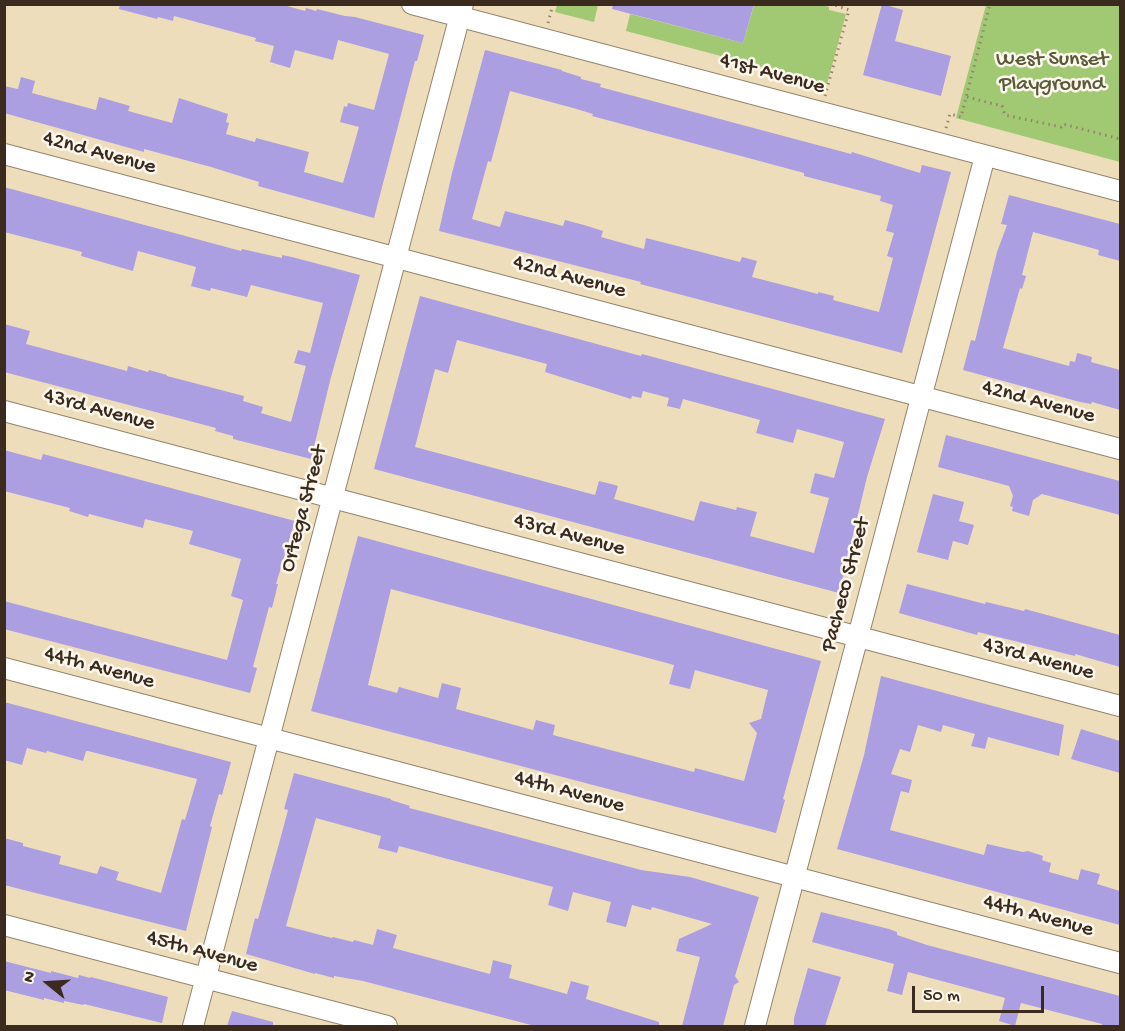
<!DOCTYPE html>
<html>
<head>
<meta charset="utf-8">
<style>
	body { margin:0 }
	#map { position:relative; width:1125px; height:1031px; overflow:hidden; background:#edb; font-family:"Gochi Hand",sans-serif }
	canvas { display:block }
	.frame { position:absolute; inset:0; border:6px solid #3b2a1e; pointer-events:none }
	.north { position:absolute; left:18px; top:953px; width:60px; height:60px; -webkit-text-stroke:4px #fbf7ec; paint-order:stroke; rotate:288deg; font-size:16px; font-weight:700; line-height:24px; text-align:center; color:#3b2a1e }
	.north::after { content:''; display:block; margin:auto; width:21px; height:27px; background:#3b2a1e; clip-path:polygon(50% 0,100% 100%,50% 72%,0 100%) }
	.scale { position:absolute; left:912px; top:986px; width:132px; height:27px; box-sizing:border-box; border:3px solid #3b2a1e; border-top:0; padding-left:8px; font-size:18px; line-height:21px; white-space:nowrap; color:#3b2a1e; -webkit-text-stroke:4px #fbf7ec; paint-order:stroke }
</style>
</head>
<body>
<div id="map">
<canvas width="1125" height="1031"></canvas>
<div class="frame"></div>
<div class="north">N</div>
<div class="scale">50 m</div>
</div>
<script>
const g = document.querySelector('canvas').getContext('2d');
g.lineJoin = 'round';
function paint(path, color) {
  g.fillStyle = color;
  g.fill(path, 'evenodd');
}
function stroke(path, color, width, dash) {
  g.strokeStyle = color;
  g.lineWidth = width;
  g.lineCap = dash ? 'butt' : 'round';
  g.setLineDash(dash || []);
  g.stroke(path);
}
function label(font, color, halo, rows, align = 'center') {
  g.font = font + ' "Gochi Hand",sans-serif';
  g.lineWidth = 5;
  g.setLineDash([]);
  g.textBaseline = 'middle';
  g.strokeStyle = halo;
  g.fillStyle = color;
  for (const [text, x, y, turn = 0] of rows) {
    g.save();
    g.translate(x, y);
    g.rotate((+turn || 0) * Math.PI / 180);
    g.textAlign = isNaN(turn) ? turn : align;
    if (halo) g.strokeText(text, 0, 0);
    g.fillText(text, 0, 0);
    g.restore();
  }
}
paint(new Path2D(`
	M 557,5 L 557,4 L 598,5 L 594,22 L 555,12 Z
	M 754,5 L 822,5 L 829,7 L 829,10 L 846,14 L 827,84 L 626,31 L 630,14 L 743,43 Z
	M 986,5 L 1120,5 L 1120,162 L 956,118 Z`), '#a1c873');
paint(new Path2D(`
	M 120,4 L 280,4 L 305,11 L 306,8 L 316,11 L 317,9 L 345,16 L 355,17 L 424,35 L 417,61 L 415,61 L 374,218 L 258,186 L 259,182 L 211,167 L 144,149 L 144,152 L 4,113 L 4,86 L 18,89 L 21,77 L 35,81 L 32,93 L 96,110 L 99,97 L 130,106 L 128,111 L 172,123 L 179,98 L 228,114 L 226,122 L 229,123 L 226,134 L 255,142 L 256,138 L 309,152 L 304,172 L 343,183 L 359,127 L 340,122 L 344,106 L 347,107 L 348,103 L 374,110 L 389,54 L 338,40 L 333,60 L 295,50 L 290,68 L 270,62 L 274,46 L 255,41 L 256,38 L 174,16 L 173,21 L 158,17 L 157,19 L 119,9 Z
	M 613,4 L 754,4 L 743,43 L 612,9 Z
	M 882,4 L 903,10 L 895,41 L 951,56 L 941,96 L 863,75 Z
	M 485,50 L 562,70 L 562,71 L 581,77 L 581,79 L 601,84 L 600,87 L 851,154 L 852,152 L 920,173 L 922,165 L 951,172 L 902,353 L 663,290 L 640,284 L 641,282 L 439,231 L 452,173 ZM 510,91 L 573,108 L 593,114 L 592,116 L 804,173 L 804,176 L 881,196 L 880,201 L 893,205 L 886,231 L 894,233 L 887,256 L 893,258 L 879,312 L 833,300 L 834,296 L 818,292 L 818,294 L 752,277 L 757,261 L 742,257 L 740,262 L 646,238 L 644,249 L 601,237 L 603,231 L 584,225 L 565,220 L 563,226 L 505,211 L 500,227 L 472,219 L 488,161 L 491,162 Z
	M 4,187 L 241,251 L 242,249 L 282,258 L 282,255 L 292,257 L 360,275 L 331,377 L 311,459 L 233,439 L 233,436 L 215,431 L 216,428 L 4,372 L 4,324 L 30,331 L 26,344 L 127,371 L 128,366 L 148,372 L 149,370 L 167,375 L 167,376 L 244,396 L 243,401 L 263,407 L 261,413 L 291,422 L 306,366 L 294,363 L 298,350 L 310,353 L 323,303 L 251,285 L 247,297 L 211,288 L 210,291 L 191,286 L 196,267 L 138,251 L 133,271 L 81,256 L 82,252 L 4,232 Z
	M 1009,195 L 1120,224 L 1120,261 L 1098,255 L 1099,250 L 1033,232 L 1022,275 L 1026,276 L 1022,289 L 1020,288 L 1003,348 L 1069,366 L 1070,361 L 1075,362 L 1077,353 L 1092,357 L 1091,362 L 1120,370 L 1120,410 L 1092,402 L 1091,404 L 1080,402 L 963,370 L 971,340 L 975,341 L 997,252 L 1007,225 L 1001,224 Z
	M 420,296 L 641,356 L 642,354 L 885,419 L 867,477 L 839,593 L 374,469 ZM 457,340 L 547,364 L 545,372 L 631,399 L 632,396 L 641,398 L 643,391 L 669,398 L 667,406 L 680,409 L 683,399 L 760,420 L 756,433 L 793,443 L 797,429 L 844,442 L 834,478 L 815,473 L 810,493 L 829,498 L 814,553 L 750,536 L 757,512 L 737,507 L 736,510 L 700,501 L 694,521 L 614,499 L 618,486 L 615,485 L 599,481 L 595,495 L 415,447 L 435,369 L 448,373 Z
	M 946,435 L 1120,481 L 1120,515 L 1042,494 L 1033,500 L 1029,516 L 1012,511 L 1013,507 L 1010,506 L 1013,496 L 1009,486 L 938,467 Z
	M 4,450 L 41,460 L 43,454 L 295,521 L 276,584 L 278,584 L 272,608 L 269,607 L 253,667 L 257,668 L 250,693 L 4,629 L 4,601 L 227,660 L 243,600 L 231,596 L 241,559 L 189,544 L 193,531 L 145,519 L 143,528 L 89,514 L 88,517 L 69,511 L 70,508 L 4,491 Z
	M 933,494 L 964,502 L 959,521 L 974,525 L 968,545 L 953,541 L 948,560 L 917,552 Z
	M 358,536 L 821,661 L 783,799 L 785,800 L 776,833 L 311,711 ZM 391,589 L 674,665 L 669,684 L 690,689 L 695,670 L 768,690 L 761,719 L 749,723 L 757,733 L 744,781 L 695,768 L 694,772 L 553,735 L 555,725 L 536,720 L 533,730 L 456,709 L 461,688 L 442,683 L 438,698 L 399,687 L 397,693 L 368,685 Z
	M 907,584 L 985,604 L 986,602 L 1024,611 L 1025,609 L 1120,635 L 1120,667 L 1075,654 L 1075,656 L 978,632 L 977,635 L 899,613 Z
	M 881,676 L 1064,725 L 1059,756 L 988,737 L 985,749 L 971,746 L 975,734 L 943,725 L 941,732 L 918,725 L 910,752 L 900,749 L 891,774 L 912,780 L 909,793 L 901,791 L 890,830 L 984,855 L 987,844 L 1023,852 L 1028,851 L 1043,856 L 1042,860 L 1051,863 L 1049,872 L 1078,880 L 1081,869 L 1100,874 L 1097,884 L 1120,891 L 1120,925 L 837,849 L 864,755 Z
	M 4,702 L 231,762 L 222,795 L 219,794 L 210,826 L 212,827 L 186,931 L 4,885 L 4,838 L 23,843 L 23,846 L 61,856 L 59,864 L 97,874 L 100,866 L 119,872 L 116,880 L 161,893 L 182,819 L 185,820 L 197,779 L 88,751 L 86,751 L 83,761 L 47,751 L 46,753 L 27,748 L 22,765 L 4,760 Z
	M 1081,729 L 1120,741 L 1120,773 L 1071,759 Z
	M 294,773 L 391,799 L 391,800 L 410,806 L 409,808 L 429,813 L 641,870 L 690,877 L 759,897 L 735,976 L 739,982 L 734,985 L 723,1026 L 682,1026 L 700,957 L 676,951 L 679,939 L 712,924 L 652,907 L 651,910 L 632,905 L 626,927 L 606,922 L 611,902 L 573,892 L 568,911 L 548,905 L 553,887 L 399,846 L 397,853 L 378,848 L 381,836 L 316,818 L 286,926 L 332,938 L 333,937 L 353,942 L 354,940 L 373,945 L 377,929 L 397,935 L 393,948 L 490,974 L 493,960 L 512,965 L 509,978 L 567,994 L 571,981 L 589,986 L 586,999 L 659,1022 L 659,1026 L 535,1026 L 363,981 L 334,976 L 334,978 L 315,973 L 315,974 L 246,954 L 255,918 L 258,919 L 280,840 L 288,810 L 284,809 Z
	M 821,912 L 889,929 L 897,932 L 897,935 L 927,945 L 1120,996 L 1120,1026 L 1101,1026 L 1102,1024 L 1021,1003 L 1015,1026 L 999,1021 L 1005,998 L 908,972 L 902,995 L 887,991 L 894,964 L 812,942 Z
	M 4,961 L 51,973 L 51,971 L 78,978 L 79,975 L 90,978 L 91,977 L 168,997 L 162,1023 L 84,1004 L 83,1005 L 64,1001 L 64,1003 L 44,998 L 44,1000 L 4,990 Z
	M 808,968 L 841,977 L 825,1026 L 794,1026 L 794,1018 Z
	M 232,1011 L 273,1022 L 273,1026 L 227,1026 Z`), '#ac9fe1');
const minor = new Path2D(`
	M 412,4 L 1120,191
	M 4,154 L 1120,449
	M 4,411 L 1120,706
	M 4,668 L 1120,963
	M 4,925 L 387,1026
	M 193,1026 L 463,4
	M 755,1026 L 985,156`);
stroke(minor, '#94846c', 22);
stroke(new Path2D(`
	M 548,23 L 553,4
	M 825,96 L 849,10 L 832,4
	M 967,97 L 1002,106 L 1005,115 L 1061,127 L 1063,124 L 1120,139
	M 946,128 L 950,114 L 961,117 L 990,4`), '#94846c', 3, [1.5, 4.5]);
stroke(minor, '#fff', 20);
label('22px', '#5a5938', '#fbf7ec', [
	["West Sunset",1052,61],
	["Playground",1052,86]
]);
label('22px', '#3b2a1e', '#fbf7ec', [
	["41st Avenue",772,75,15],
	["42nd Avenue",99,154,15],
	["42nd Avenue",569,278,15],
	["42nd Avenue",1038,403,15],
	["43rd Avenue",99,411,15],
	["Ortega Street",305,509,-75],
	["43rd Avenue",569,536,15],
	["Pacheco Street",847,585,-75],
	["43rd Avenue",1038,660,15],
	["44th Avenue",99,669,15],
	["44th Avenue",569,793,15],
	["44th Avenue",1038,917,15],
	["45th Avenue",202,953,15]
]);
</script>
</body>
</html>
